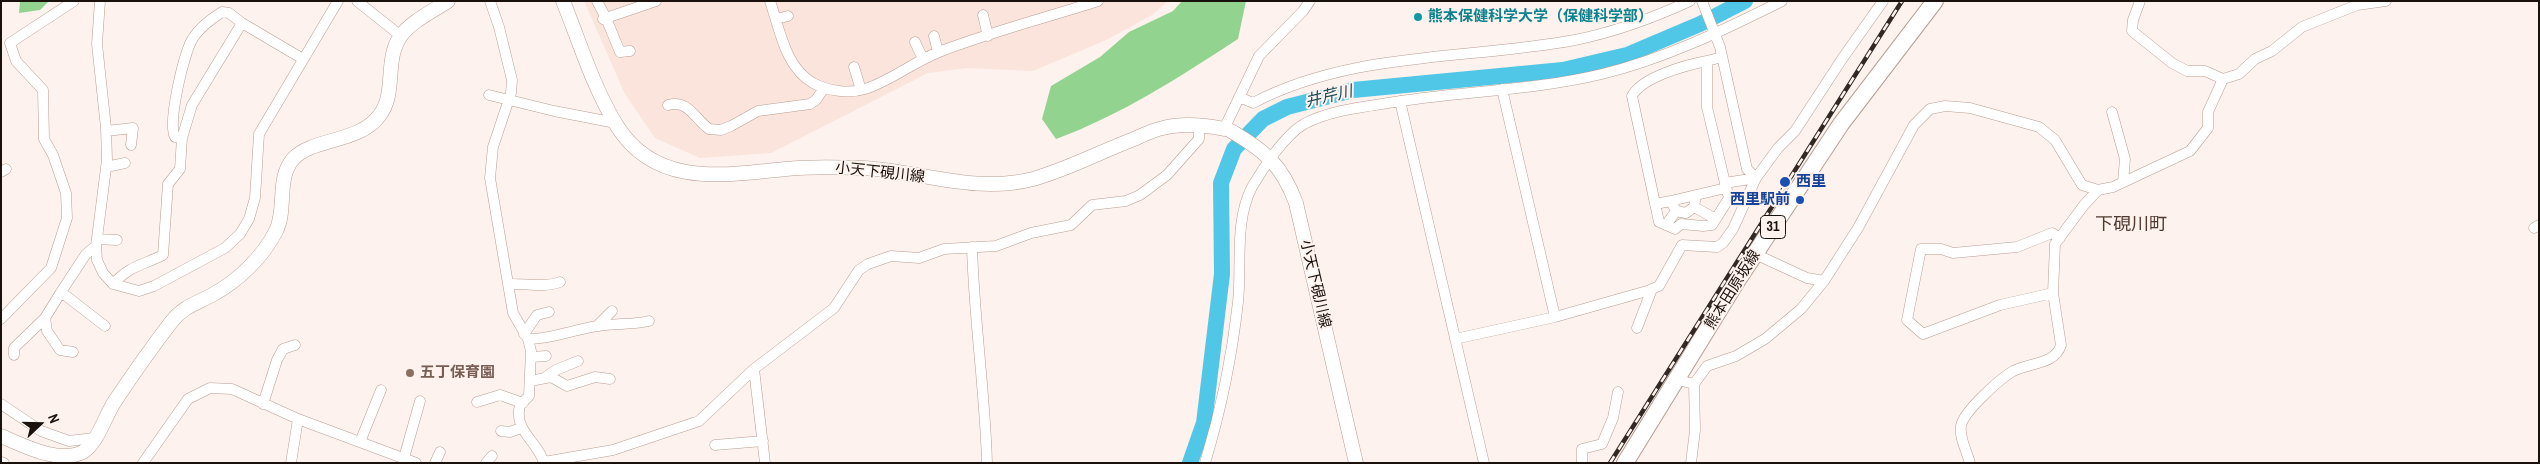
<!DOCTYPE html>
<html>
<head>
<meta charset="utf-8">
<style>
	body { margin:0 }
	#map { position:relative; width:2540px; height:464px; overflow:hidden; background:#fdf2ed; font-family:"Archivo Narrow",sans-serif }
	canvas { display:block }
	.frame { position:absolute; inset:0; border:2px solid #1a100c; pointer-events:none }
	.north { position:absolute; left:15px; top:399px; width:50px; height:50px; -webkit-text-stroke:4px #fdf2ed; paint-order:stroke; rotate:69deg; font-size:14px; font-weight:700; line-height:20px; text-align:center; color:#1a100c }
	.north::after { content:''; display:block; margin:auto; width:18px; height:22px; background:#1a100c; clip-path:polygon(50% 0,100% 100%,50% 72%,0 100%) }
</style>
</head>
<body>
<div id="map">
<canvas width="2540" height="464"></canvas>
<div class="frame"></div>
<div class="north">N</div>
</div>
<script>
const g = document.querySelector('canvas').getContext('2d');
g.lineJoin = 'round';
function paint(path, color) {
  g.fillStyle = color;
  g.fill(path, 'evenodd');
}
function stroke(path, color, width, dash) {
  g.strokeStyle = color;
  g.lineWidth = width;
  g.lineCap = dash ? 'butt' : 'round';
  g.setLineDash(dash || []);
  g.stroke(path);
}
function label(font, color, halo, rows, align = 'center') {
  g.font = font + ' "Archivo Narrow","Noto Sans JP",sans-serif';
  g.lineWidth = 4;
  g.setLineDash([]);
  g.textBaseline = 'middle';
  g.strokeStyle = halo;
  g.fillStyle = color;
  for (const [text, x, y, turn = 0] of rows) {
    g.save();
    g.translate(x, y);
    g.rotate((+turn || 0) * Math.PI / 180);
    g.textAlign = isNaN(turn) ? turn : align;
    if (halo) g.strokeText(text, 0, 0);
    g.fillText(text, 0, 0);
    g.restore();
  }
}
paint(new Path2D(`
	M 584,1 L 1168,1 L 1152,15 L 1106,40 L 1033,71 L 967,68 L 928,73 L 771,153 L 700,158 L 655,138 L 625,94 Z`), '#fae4db');
paint(new Path2D(`
	M 20,1 L 49,1 L 40,10 L 19,13 Z
	M 1182,1 L 1246,1 L 1238,39 C 1178,78 1123,114 1056,139 L 1042,119 L 1051,86 L 1100,57 L 1129,32 L 1173,11 Z`), '#93d390');
stroke(new Path2D(`
	M 1190,463 L 1204,423 L 1222,274 L 1221,183 L 1234,149 L 1263,119 L 1287,107 L 1353,90 L 1563,70 L 1627,55 L 1700,24 L 1745,1`), '#51c7e7', 16);
const street = new Path2D(`
	M 100,1 L 97,44 L 106,128 L 107,160 L 96,246 L 97,260 L 103,273 L 113,284 L 139,291 L 154,286 L 225,248 L 240,234 L 249,219 L 255,198 L 259,134 L 338,1
	M 357,1 L 401,36
	M 490,1 L 499,27 L 512,80 L 511,93 L 493,147 L 490,178 L 513,313 L 528,339 L 531,351 L 529,396 L 520,405 C 513,431 538,441 544,463
	M 597,1 L 606,18 L 620,52 L 630,51
	M 770,1 C 780,30 785,67 813,83 C 828,91 848,94 865,89 C 891,81 913,62 939,52 C 991,32 1045,18 1098,1
	M 1702,1 L 1720,47 L 1747,169 L 1756,178
	M 2140,1 L 2133,20 L 2132,31 L 2172,63 L 2187,71 L 2205,71 L 2223,79
	M 983,15 L 988,36
	M 603,19 L 656,1
	M 776,19 L 788,16
	M 934,36 L 938,52
	M 915,42 L 923,59
	M 1722,57 L 1707,61 L 1707,107 L 1725,183 L 1756,178
	M 1707,61 C 1686,65 1642,77 1632,96 L 1659,222 L 1675,229 L 1681,224 L 1703,226 L 1712,225 L 1729,198 L 1725,183
	M 854,67 L 861,90
	M 1502,89 L 1555,317
	M 489,95 L 554,111 L 616,123
	M 1239,97 L 1253,103 C 1352,51 1468,60 1575,40 C 1615,32 1653,18 1690,1
	M 1400,101 L 1484,463
	M 668,105 C 688,99 695,119 709,129 L 721,130 L 731,126 L 758,111 L 810,104 L 816,100 L 824,88
	M 2112,112 L 2125,159 L 2123,182
	M 1224,129 L 1259,56 L 1303,11 L 1310,1
	M 106,131 L 133,128 L 131,145
	M 182,138 L 175,137 C 167,124 184,52 193,38 C 200,27 211,19 222,12 L 229,13 L 242,23
	M 106,167 L 125,163
	M 1,172 L 6,169
	M 1671,201 L 1696,195
	M 1655,204 L 1671,201 L 1676,211
	M 1694,207 L 1696,195 L 1726,188
	M 1666,225 L 1676,211 L 1686,213 L 1694,207 L 1716,219
	M 2534,228 L 2539,225
	M 97,239 L 117,240
	M 96,246 L 86,254 L 61,292 L 105,326
	M 972,247 C 974,319 985,391 987,463
	M 1755,254 L 1807,278 L 1824,281 L 1858,228 L 1914,125 L 1930,109 L 1945,106 L 1970,108 L 2039,127 L 2055,140 L 2082,185 L 2098,190 L 2113,187 L 2190,151 L 2208,128 L 2208,112 L 2223,79 L 2239,74 L 2255,59 L 2272,51 L 2302,27 L 2357,5 L 2386,1
	M 113,284 C 131,265 141,266 163,255 L 168,184 L 180,169 L 182,138 L 192,105 L 242,23 L 303,59
	M 508,284 C 525,283 545,288 560,282
	M 61,292 L 45,318 L 47,331 L 60,350 L 73,352
	M 2053,293 L 2000,305 L 1923,334 L 1907,320 L 1921,249 L 1941,249 L 1953,253 L 2017,247 L 2052,233 L 2060,238
	M 1,319 L 51,268 L 67,218 L 66,193 L 53,155 L 44,139 L 43,90 L 16,61 L 10,43 L 74,1
	M 597,326 L 612,311
	M 1637,328 L 1652,289
	M 524,334 L 537,315 L 549,312
	M 528,339 C 552,339 575,329 598,326 C 616,323 632,325 649,321
	M 1455,339 L 1555,317 L 1647,291 L 1659,286 L 1682,245 L 1717,247 L 1723,243 L 1733,229 L 1756,178 L 1778,148 L 1795,131 L 1842,59 L 1883,1
	M 14,355 L 14,348 L 45,318
	M 531,357 L 546,356
	M 754,369 L 765,463
	M 544,378 L 556,370 L 578,361
	M 1678,380 L 1694,384 L 1695,430 L 1691,463
	M 530,381 L 551,377 L 567,386 L 595,377 L 610,379
	M 1694,384 L 1707,366 L 1736,356 L 1765,339 L 1801,309 L 1824,281
	M 477,402 L 500,395 L 523,403
	M 1,404 L 41,431 L 69,441 L 94,438
	M 263,404 L 277,360 L 283,349 L 295,345
	M 501,431 L 510,432 L 521,428
	M 360,442 L 381,390
	M 715,445 L 763,441
	M 404,458 L 420,401
	M 1,462 L 4,463
	M 544,462 L 613,450 L 699,421 L 754,369 L 834,308 L 859,270 L 868,264 L 891,256 L 919,258 L 944,249 L 996,246 L 1031,233 L 1071,225 L 1092,205 L 1126,201 L 1140,195 L 1167,175 L 1199,139 L 1199,125
	M 143,463 L 188,399 L 210,388 L 232,389 L 298,419 L 416,463
	M 291,463 L 298,419
	M 435,463 L 440,452
	M 486,463 L 492,456
	M 1205,463 C 1221,410 1232,357 1238,302 C 1242,265 1234,222 1252,187 C 1263,168 1285,135 1304,124 C 1328,111 1361,107 1388,103 C 1459,91 1532,91 1602,74 C 1664,59 1724,30 1782,1
	M 1582,463 L 1582,449 L 1602,444 L 1613,418 L 1618,392
	M 1970,463 C 1967,452 1959,437 1961,426 C 1963,412 1998,381 2010,373 C 2026,362 2055,366 2061,345 L 2053,293 L 2055,244 L 2084,205 L 2098,190`);
const secondary = new Path2D(`
	M 563,1 C 580,43 593,87 617,126 C 656,188 724,175 786,169 C 812,166 838,167 863,168 C 920,171 975,194 1033,179 C 1068,169 1100,152 1134,139 C 1143,135 1153,130 1163,128 C 1183,123 1204,125 1224,129
	M 1231,131 C 1265,151 1282,165 1296,203 L 1356,463
	M 1,436 C 25,446 58,464 83,452 C 98,442 105,416 115,401 C 133,374 152,347 172,321 C 183,307 197,303 212,295 C 238,281 263,257 276,231 C 287,209 276,179 293,159 C 312,138 359,143 379,116 C 397,94 384,61 400,37 C 410,22 433,11 448,1`);
const primary = new Path2D(`
	M 1625,463 L 1737,281 L 1841,124 L 1935,1`);
stroke(street, '#b89d92', 11);
stroke(secondary, '#b89d92', 15);
stroke(primary, '#b89d92', 18);
stroke(street, '#fff', 10);
stroke(secondary, '#fff', 14);
stroke(primary, '#fff', 16);
const rail = new Path2D(`
	M 1610,463 L 1902,1`);
stroke(rail, '#322824', 4.5);
stroke(rail, '#fdf2ed', 2.5, [8]);
for (const [x, y, r, color] of [
	[1418,17,5,"#0f9aa8"],
	[1785,182,6,"#1a4fb4"],
	[1800,200,5,"#1a4fb4"],
	[410,373,5,"#8d6e63"]
]) {
  const dot = new Path2D();
  dot.arc(x, y, r, 0, 2 * Math.PI);
  g.fillStyle = color;
  g.fill(dot);
  stroke(dot, '#fdf2ed', 2);
}
for (const [x, y, w] of [
	[1773,227,25]
]) {
  const box = new Path2D();
  box.roundRect(x - w / 2, y - 11.5, w, 23, 4);
  g.fillStyle = '#fdf2ed';
  g.fill(box);
  stroke(box, '#1a100c', 1);
}
label('bold 14px', '#1a100c', null, [
	["31",1773,227]
]);
label('bold 15px', '#0d838f', '#fdf2ed', [
	["熊本保健科学大学（保健科学部）",1428,17]
], 'left');
label('15px', '#1a100c', '#fdf2ed', [
	["小天下硯川線",880,173,6],
	["小天下硯川線",1315,284,77],
	["熊本田原坂線",1733,290,-58]
]);
label('bold 15px', '#164399', '#fdf2ed', [
	["西里",1796,182],
	["西里駅前",1790,200,"right"]
], 'left');
label('bold 15px', '#785e54', '#fdf2ed', [
	["五丁保育園",420,373]
], 'left');
label('italic 16px', '#174a57', '#fdf2ed', [
	["井芹川",1329,97,-13]
]);
label('18px', '#503930', '#fdf2ed', [
	["下硯川町",2131,225]
]);
</script>
</body>
</html>
